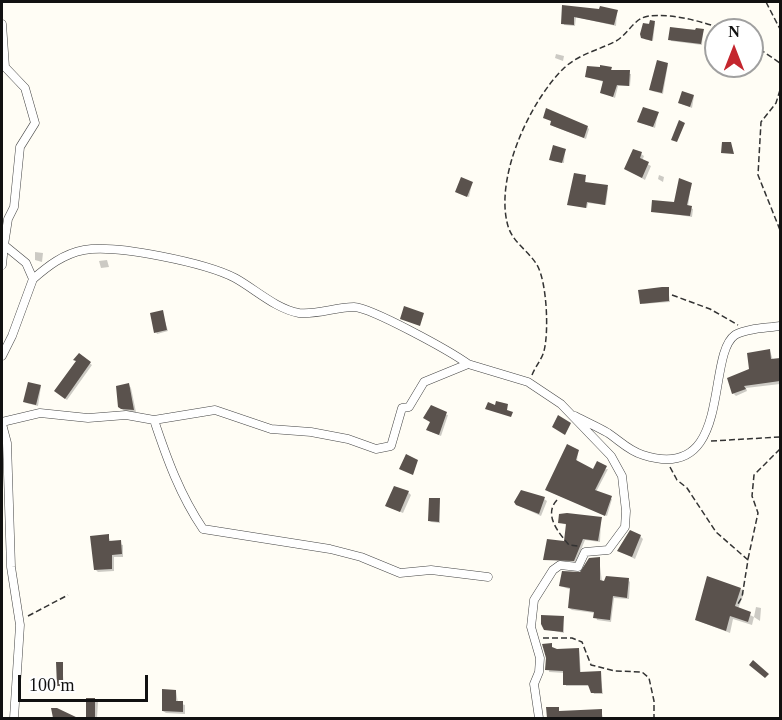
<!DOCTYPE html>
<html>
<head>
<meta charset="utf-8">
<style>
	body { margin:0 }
	#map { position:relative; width:782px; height:720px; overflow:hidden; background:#fffdf5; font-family:"Times New Roman",serif }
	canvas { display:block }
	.frame { position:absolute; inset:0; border:3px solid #111; pointer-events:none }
	.north { position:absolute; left:704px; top:18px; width:60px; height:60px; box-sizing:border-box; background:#fff; border:2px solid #a0a0a0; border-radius:50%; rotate:0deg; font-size:16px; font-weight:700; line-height:24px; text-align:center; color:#111 }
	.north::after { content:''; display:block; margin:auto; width:21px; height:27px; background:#c4262e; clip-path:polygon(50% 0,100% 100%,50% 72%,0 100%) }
	.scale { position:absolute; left:18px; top:675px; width:130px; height:27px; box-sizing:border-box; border:3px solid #111; border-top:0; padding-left:8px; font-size:18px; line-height:21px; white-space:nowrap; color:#111; -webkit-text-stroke:4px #fff; paint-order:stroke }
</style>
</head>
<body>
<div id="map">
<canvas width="782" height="720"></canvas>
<div class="frame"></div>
<div class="north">N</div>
<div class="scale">100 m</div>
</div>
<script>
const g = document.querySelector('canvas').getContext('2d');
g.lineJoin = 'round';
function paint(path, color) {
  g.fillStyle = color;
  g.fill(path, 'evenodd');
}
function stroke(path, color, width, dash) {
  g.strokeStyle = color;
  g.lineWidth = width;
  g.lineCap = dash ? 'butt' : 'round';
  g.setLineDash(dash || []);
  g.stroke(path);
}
paint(new Path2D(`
	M 564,7 L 617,12 L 616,26 L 576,17 L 575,26 L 564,25 Z
	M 655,23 L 653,41 L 644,39 L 644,24 Z
	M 671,28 L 703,30 L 702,45 L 671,41 Z
	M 556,54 L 564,56 L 563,61 L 555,58 Z
	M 716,54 L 716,66 L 729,66 L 729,69 L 716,66 Z
	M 668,64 L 663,94 L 652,91 L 651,89 Z
	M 611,68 L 612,72 L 631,74 L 630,86 L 618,86 L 615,98 L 601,92 L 604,82 L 587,77 Z
	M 694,96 L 692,108 L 679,103 Z
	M 658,113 L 655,128 L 639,122 Z
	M 553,126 L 587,127 L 589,129 L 586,139 Z
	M 565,150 L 564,163 L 552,161 Z
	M 641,154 L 644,156 L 642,161 L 651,166 L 645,180 L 626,169 Z
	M 659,175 L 664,177 L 663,182 L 658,179 Z
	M 585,177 L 586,184 L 608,188 L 606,205 L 588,203 L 587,208 L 568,204 Z
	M 472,183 L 469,197 L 458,193 Z
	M 691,184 L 688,207 L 693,209 L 692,217 L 652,211 L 675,204 Z
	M 35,252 L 43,253 L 42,262 L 35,260 Z
	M 107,260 L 109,267 L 101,268 L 99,261 Z
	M 668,288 L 670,302 L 642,304 Z
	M 162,312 L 168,331 L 157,334 L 156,332 Z
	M 770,351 L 773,360 L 780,360 L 780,384 L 746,388 L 747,391 L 736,396 L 733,393 Z
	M 79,355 L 92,365 L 67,400 L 56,391 L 77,361 Z
	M 129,385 L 131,388 L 136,412 L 125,412 L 119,406 Z
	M 41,386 L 38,406 L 26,403 L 24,401 Z
	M 428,410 L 448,415 L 441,436 L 429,431 L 431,422 L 424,418 Z
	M 578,451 L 577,462 L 594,471 L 608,469 L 596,492 L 612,499 L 607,516 L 548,491 Z
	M 408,492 L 411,495 L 403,513 L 386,506 Z
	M 544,499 L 547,501 L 541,516 L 517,505 Z
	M 440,500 L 440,523 L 431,522 L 429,520 Z
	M 601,519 L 600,542 L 585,540 L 576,562 L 544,559 L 565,542 L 567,525 L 559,522 Z
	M 108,536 L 111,542 L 123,545 L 123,557 L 114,557 L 114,571 L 98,572 L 95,569 Z
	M 640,536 L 643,539 L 635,559 L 619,551 Z
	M 599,558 L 602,582 L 628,580 L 630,582 L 629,599 L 614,598 L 611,622 L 597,620 L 595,613 L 572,610 L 569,608 L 572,590 L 560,586 L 581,574 Z
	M 741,589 L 744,593 L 738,609 L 754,617 L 756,607 L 761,608 L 760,621 L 754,617 L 752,625 L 733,619 L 730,633 L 696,620 Z
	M 563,617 L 564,633 L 545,629 Z
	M 551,645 L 553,649 L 579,650 L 581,674 L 600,673 L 603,694 L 594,694 L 590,686 L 566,686 L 565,673 L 549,672 Z
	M 62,664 L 64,687 L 60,687 L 58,685 Z
	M 176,691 L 178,703 L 185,705 L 185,714 L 166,713 L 163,711 Z
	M 87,699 L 98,702 L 97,718 L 87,718 Z
	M 548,709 L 558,709 L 560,713 L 601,710 L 603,718 L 547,718 Z`), '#0003');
paint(new Path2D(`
	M 562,5 L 599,9 L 600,6 L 618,10 L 614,25 L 574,17 L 574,25 L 561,24 Z
	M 650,20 L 655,21 L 652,41 L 641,38 L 640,34 L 643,23 L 649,24 Z
	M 670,27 L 695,30 L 696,28 L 704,29 L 701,44 L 668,40 Z
	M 657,60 L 668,63 L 662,93 L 649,90 Z
	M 600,65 L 612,67 L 611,70 L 630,70 L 629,86 L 617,85 L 613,97 L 600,93 L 603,81 L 585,77 L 587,66 L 600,67 Z
	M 682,91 L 694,95 L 690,107 L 678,103 Z
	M 643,107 L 659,112 L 653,127 L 637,122 Z
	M 546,108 L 588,126 L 584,138 L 550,125 L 551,121 L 543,118 Z
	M 679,120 L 685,123 L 677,142 L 671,140 Z
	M 722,142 L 731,142 L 734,154 L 721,153 Z
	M 553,145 L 566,149 L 562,163 L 549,160 Z
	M 633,149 L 642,152 L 640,158 L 649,162 L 642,178 L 624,169 Z
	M 574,173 L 586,175 L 585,182 L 608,185 L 605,205 L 587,202 L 586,208 L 567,205 Z
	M 461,177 L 473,182 L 467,197 L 455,192 Z
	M 679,178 L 692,183 L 687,205 L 692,206 L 690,216 L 651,212 L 652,200 L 674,202 Z
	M 662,287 L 669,287 L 669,301 L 640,304 L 638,290 Z
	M 404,306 L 424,313 L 420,326 L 400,319 Z
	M 163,310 L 167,330 L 154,333 L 150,313 Z
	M 770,349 L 771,359 L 780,358 L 780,381 L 744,386 L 746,389 L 732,394 L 727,378 L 749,369 L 747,353 Z
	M 79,353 L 91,362 L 65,399 L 54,391 L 76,361 L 73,360 Z
	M 28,382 L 41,385 L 36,405 L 23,402 Z
	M 129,383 L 134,410 L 121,409 L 118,407 L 116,386 Z
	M 496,401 L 508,404 L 507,410 L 513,412 L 511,417 L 485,409 L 488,402 L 495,405 Z
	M 431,405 L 447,412 L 439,435 L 426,430 L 430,422 L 423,418 Z
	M 558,415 L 571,423 L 565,435 L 552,427 Z
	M 567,444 L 579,450 L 576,460 L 593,469 L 597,461 L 607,466 L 595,490 L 612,496 L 605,516 L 545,490 Z
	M 406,454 L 418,460 L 413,475 L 399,469 Z
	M 394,486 L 409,491 L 400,512 L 385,506 Z
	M 521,490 L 545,497 L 539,514 L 516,505 L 514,502 Z
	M 429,498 L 440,498 L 439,522 L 428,521 Z
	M 567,513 L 602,517 L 598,541 L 583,539 L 574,561 L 543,560 L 547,539 L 564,541 L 566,524 L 558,523 L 559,514 Z
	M 630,530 L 641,535 L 632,557 L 617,551 Z
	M 109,534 L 109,541 L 121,540 L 122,554 L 112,555 L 112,569 L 94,570 L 90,536 Z
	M 600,557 L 600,580 L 604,581 L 606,576 L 629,578 L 627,598 L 613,596 L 610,620 L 593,618 L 594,612 L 568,608 L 570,588 L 559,586 L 562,571 L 580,572 L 589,558 Z
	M 707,576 L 741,588 L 735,606 L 751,612 L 748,622 L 730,616 L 726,631 L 695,620 Z
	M 541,615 L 564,616 L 563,632 L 544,630 L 541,624 Z
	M 552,643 L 552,647 L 557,649 L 579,648 L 580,672 L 601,671 L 602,693 L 591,693 L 588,685 L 563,685 L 563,671 L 545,670 L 546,658 L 542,644 Z
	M 753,660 L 769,674 L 765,678 L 749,665 Z
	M 56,662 L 63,662 L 63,686 L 57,686 Z
	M 162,689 L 176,690 L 176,701 L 183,701 L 183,712 L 162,711 Z
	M 86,698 L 95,698 L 95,718 L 86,718 Z
	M 546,707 L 559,707 L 559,711 L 602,709 L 602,718 L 547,718 Z
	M 51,708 L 57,708 L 78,718 L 53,718 Z`), '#5a524d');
const street = new Path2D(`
	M 2,24 L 5,67 L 25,88 L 35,123 L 20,147 L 14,207 L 8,219 L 4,245 L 26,263 L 33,279 L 12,336 L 2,356
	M 2,265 L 4,245
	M 33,279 C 48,266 63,254 84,250 C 116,244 206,263 235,278 C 255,289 276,309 299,313 C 317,315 336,307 354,307 C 372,308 450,351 468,364
	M 575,416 C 586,422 598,427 608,433 C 620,441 629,451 643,455 C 734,484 705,356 735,335 C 747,328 767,328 780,326
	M 154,420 C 167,459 180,495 203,529 L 330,549 L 361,557 L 400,573 L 431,570 L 488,577
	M 2,422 L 40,413 L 88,418 L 126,415 L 154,420 L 215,410 L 271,429 L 311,432 L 348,439 L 376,449 L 391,446 L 402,408 L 409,407 L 424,382 L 468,364 L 528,382 L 561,404 L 611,456 L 622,476 L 626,511 L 625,527 L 608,550 L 585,552 L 578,567 L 560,565 L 553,570 L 534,600 L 531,627 L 540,658 L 539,672 L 534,684 L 539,718
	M 2,424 L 7,443 L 11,567 L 20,625 L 14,718`);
stroke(street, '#444', 9);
stroke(new Path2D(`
	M 766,2 L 780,29
	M 752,44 L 780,63
	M 780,90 L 776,103 L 761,122 L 758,175 L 780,230
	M 672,295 L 710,309 L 738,325
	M 532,375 C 535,367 542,359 544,351 C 549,332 547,282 537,265 C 528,250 513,243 508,226 C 494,178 530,101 564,68 C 579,54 599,50 616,41 C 625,36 631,25 640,19 C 657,9 707,22 724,30
	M 711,441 L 780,437
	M 670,467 L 677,480 L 687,488 L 716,532 L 748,560 L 742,597 L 738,604
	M 557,500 C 543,515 559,533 569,545 L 578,546
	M 748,559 L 758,513 L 752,496 L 754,475 L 780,449
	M 28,616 L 68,595
	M 543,638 L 572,638 L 582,642 L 591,665 L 615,671 L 642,672 L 649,678 L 654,701 L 654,718`), '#333', 1.5, [6, 3]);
stroke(street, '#fff', 8);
</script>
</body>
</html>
